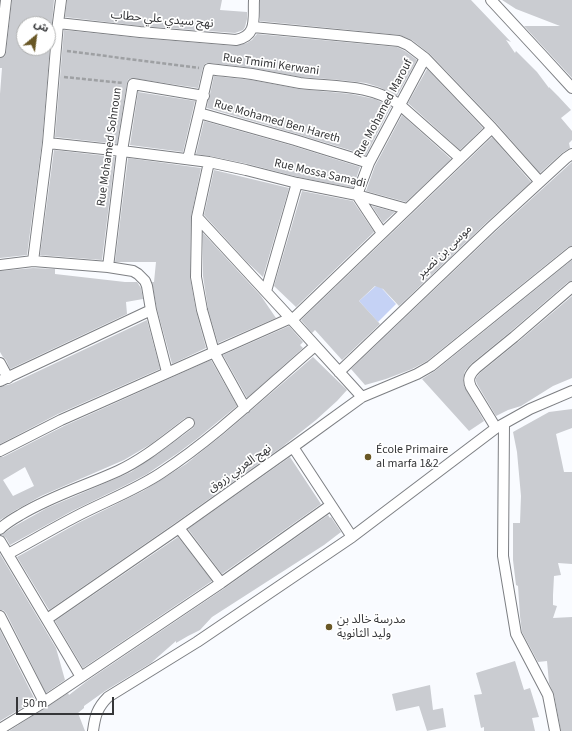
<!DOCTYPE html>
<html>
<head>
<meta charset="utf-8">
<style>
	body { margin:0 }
	#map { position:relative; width:572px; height:731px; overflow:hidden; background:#f9fbff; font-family:"Source Sans 3","Noto Sans Arabic",sans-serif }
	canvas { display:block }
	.north { position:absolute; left:16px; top:16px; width:40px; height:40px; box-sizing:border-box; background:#fff; border:1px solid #aeafaf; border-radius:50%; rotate:29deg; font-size:11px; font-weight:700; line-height:16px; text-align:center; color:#353638 }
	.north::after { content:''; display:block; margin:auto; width:14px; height:18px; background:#695725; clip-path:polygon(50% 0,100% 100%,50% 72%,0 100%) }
	.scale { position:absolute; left:16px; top:697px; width:98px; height:18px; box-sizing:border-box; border:2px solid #353638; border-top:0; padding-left:5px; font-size:12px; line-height:14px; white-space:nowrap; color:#353638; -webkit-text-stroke:3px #fff; paint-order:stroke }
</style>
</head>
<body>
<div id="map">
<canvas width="572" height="731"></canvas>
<div class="north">ش</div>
<div class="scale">50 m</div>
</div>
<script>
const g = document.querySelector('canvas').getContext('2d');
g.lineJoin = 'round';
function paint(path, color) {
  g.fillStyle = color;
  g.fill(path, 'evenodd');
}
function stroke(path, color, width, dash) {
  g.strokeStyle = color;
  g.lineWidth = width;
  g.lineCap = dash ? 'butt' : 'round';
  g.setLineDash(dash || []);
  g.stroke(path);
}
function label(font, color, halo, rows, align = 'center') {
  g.font = font + ' "Source Sans 3","Noto Sans Arabic",sans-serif';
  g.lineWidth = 3.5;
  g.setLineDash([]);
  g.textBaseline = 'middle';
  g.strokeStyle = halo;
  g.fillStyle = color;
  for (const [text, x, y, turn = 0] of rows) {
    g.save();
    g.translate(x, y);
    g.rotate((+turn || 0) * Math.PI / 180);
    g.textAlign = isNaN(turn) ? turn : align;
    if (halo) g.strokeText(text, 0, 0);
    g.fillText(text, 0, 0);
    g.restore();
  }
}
paint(new Path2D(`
	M 378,284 L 396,304 L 378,322 L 359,301 Z`), '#c5d2f5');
paint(new Path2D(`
	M 12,0 L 54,0 L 52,22 L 42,142 L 27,255 L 0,258 L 0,94 L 2,68 L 0,68 L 0,58 L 5,56 L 6,53 ZM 24,24 L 48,24 L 48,48 L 24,48 Z
	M 67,0 L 222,0 L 220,10 L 247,12 L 247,19 L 245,27 L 243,30 L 235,33 L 141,26 L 65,17 Z
	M 260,0 L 471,0 L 511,42 L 506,40 L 515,53 L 516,51 L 537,72 L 549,88 L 549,87 L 558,96 L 571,110 L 561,118 L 572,131 L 572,140 L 569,143 L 570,148 L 562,153 L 540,173 L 497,124 L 430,54 L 412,40 L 400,35 L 260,21 Z
	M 502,0 L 572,0 L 572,78 L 524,26 L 560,26 L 516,9 Z
	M 64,30 L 139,38 L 235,46 L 247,43 L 252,40 L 257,34 L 397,47 L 405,51 L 417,60 L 397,96 L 379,87 L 366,83 L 340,80 L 301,77 L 253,68 L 210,63 L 206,63 L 203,67 L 198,88 L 131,78 L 128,80 L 127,83 L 117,144 L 55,137 Z
	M 427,69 L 483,128 L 460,150 L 408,103 Z
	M 214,76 L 251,80 L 299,89 L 351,94 L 375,99 L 391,107 L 366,155 L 297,134 L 207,108 L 208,101 L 210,97 L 210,94 Z
	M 138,92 L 195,101 L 183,152 L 130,145 Z
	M 402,115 L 451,159 L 406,202 L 366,191 L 375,166 Z
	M 204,121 L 293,146 L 360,167 L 353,188 L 298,177 L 248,164 L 210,156 L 196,154 Z
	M 492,137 L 531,182 L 487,222 L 399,306 L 383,289 L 375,286 L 359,301 L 380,324 L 342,360 L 315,330 L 312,333 L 301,320 Z
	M 54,150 L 115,157 L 102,260 L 40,255 Z
	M 128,158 L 201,168 L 191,217 L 190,277 L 196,311 L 206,348 L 172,364 L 157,309 L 152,282 L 154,282 L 156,262 L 115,262 Z
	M 572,162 L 572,246 L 568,247 L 427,361 L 412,369 L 386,379 L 365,385 L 351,369 L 495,232 Z
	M 214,170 L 289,188 L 263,277 L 247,262 L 204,215 Z
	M 302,191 L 353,201 L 374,232 L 296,307 L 274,286 Z
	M 372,206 L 395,212 L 383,223 Z
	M 203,233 L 261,296 L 276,318 L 218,343 L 208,309 L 203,276 Z
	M 572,260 L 572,281 L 568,282 L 510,332 L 472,363 L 465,371 L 463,379 L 464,386 L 484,421 L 469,431 L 422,379 L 435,371 Z
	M 33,268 L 55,269 L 55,274 L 125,282 L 137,282 L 141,288 L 143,299 L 126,302 L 127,314 L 10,369 L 6,360 L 3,357 L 0,352 L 0,271 Z
	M 572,296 L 572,378 L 553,386 L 521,406 L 508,410 L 496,416 L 477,384 L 476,381 L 476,378 L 480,373 L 518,342 Z
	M 147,320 L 160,369 L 58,414 L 0,444 L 0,387 L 11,384 Z
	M 289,326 L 303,342 L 300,345 L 303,348 L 247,398 L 223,355 Z
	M 313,357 L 347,390 L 337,401 L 316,420 L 282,447 L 175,523 L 49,610 L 17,557 L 78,523 L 143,491 L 164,478 L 186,464 L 225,433 Z
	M 211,360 L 237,406 L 198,438 L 178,453 L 147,474 L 126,485 L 72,511 L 10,545 L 6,538 L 2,535 L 13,527 L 47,508 L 108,482 L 131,472 L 158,454 L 193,428 L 195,425 L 195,422 L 192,417 L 189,417 L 185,418 L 151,444 L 124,460 L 41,496 L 14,511 L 0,520 L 0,457 L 3,457 L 64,426 ZM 25,467 L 34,486 L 13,496 L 3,480 Z
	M 572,409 L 572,428 L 556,434 L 564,472 L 572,472 L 572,564 L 558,563 L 561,575 L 554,576 L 553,595 L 553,605 L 557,606 L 553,618 L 572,617 L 572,731 L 561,731 L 554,694 L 549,683 L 547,661 L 538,662 L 522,632 L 520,616 L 518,586 L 516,585 L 513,560 L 513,523 L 520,523 L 521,496 L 517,452 L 513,432 L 549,412 Z
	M 290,457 L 321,504 L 222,574 L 188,529 Z
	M 328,515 L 330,518 L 331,517 L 341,532 L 324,545 L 212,617 L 200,630 L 188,636 L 176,643 L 176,641 L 151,663 L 105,691 L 84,706 L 84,708 L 78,713 L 85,731 L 9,731 L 68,693 L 69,695 L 87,681 L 225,588 Z
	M 178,537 L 212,581 L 83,668 L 55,621 Z
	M 0,554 L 56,648 L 65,680 L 46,693 L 6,613 L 3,610 L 0,610 Z
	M 0,630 L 35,700 L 0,721 Z
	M 515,661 L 524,690 L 530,688 L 539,717 L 532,718 L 535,731 L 484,731 L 484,727 L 481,728 L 474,695 L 482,694 L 476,673 Z
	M 430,685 L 433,710 L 443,708 L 446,727 L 427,731 L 419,706 L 396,711 L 392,694 Z`), '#caccd1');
const minor = new Path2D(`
	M 491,0 L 541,54 L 572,88
	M 58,23 L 140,32 L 236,40 C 258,36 253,18 254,0
	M 253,27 L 389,40 L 399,41 L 408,45 L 425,58 L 492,128 L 540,182
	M 0,52 L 6,0
	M 199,113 L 295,140 L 369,163
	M 48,143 L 122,151 L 209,162 L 246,170 L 297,183 L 357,195 L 407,209
	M 188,159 L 199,113 L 209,69 C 223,71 238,72 252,74 C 268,77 284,80 300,83 C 334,87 371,84 400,105 L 460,158
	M 209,162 L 197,217 L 196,277 L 202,310 L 214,352 L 245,408
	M 197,217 L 292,320 L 362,397
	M 382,233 L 357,195 L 369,163 L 425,58
	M 33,261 L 48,143 L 58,23 L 61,0
	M 0,265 L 33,261 L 108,267 L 133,271 L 138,274 L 145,281 L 147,286 L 151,310 L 167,372
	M 108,267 L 122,151 L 133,84 L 204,96
	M 266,291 L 297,183
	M 292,320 L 492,128
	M 0,363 L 8,378
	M 339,372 L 491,227 L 566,158 L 572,154
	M 0,381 L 151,310
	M 504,424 L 503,556 L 516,634 L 548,695 L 555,731
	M 496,428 L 471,387 C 467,379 470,374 476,368 L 514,337 L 572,287
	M 293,447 L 352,537
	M 0,451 L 61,420 L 291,318
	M 179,528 L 221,583
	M 0,529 C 6,523 13,519 20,515 C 51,496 85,486 118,471 C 144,459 166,440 189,423
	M 0,541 L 81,677
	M 8,554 C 30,542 52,529 75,517 C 103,502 134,491 161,473 C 217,436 265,389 315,346
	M 0,616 L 44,702
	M 47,619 L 179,528 L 293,447 L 362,397 L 417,374 L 431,366 L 572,252
	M 0,729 L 44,702 L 221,583 L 331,505
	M 93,731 C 95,716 97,708 108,697 L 197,642 L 352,537 L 496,428 L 530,409 L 572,391`);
stroke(minor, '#7d7f83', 12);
stroke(new Path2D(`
	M 67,51 L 199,68
	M 64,77 L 123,83`), '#9ea0a3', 2.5, [4, 2]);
stroke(minor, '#fff', 10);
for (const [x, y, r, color] of [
	[368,457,4,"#695725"],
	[329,627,4,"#695725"]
]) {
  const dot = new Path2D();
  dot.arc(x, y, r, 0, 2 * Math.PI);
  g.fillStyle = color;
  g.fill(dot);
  stroke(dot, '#fff', 1.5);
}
label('12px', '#353638', '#fff', [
	["نهج سيدي علي حطاب",162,20,5],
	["Rue Tmimi Kerwani",271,65,8],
	["Rue Mohamed Marouf",384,109,-62],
	["Rue Mohamed Ben Hareth",277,122,16],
	["Rue Mohamed Sohnoun",110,147,-82],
	["Rue Mossa Samadi",320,174,13],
	["موسى بن نصير",445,252,-44],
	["نهج العربي زروق",240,469,-35]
]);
label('12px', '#353638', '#fff', [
	["École Primaire",376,450],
	["al marfa 1&2",376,464],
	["مدرسة خالد بن",337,620],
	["وليد الثانوية",337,634]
], 'left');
</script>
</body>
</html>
